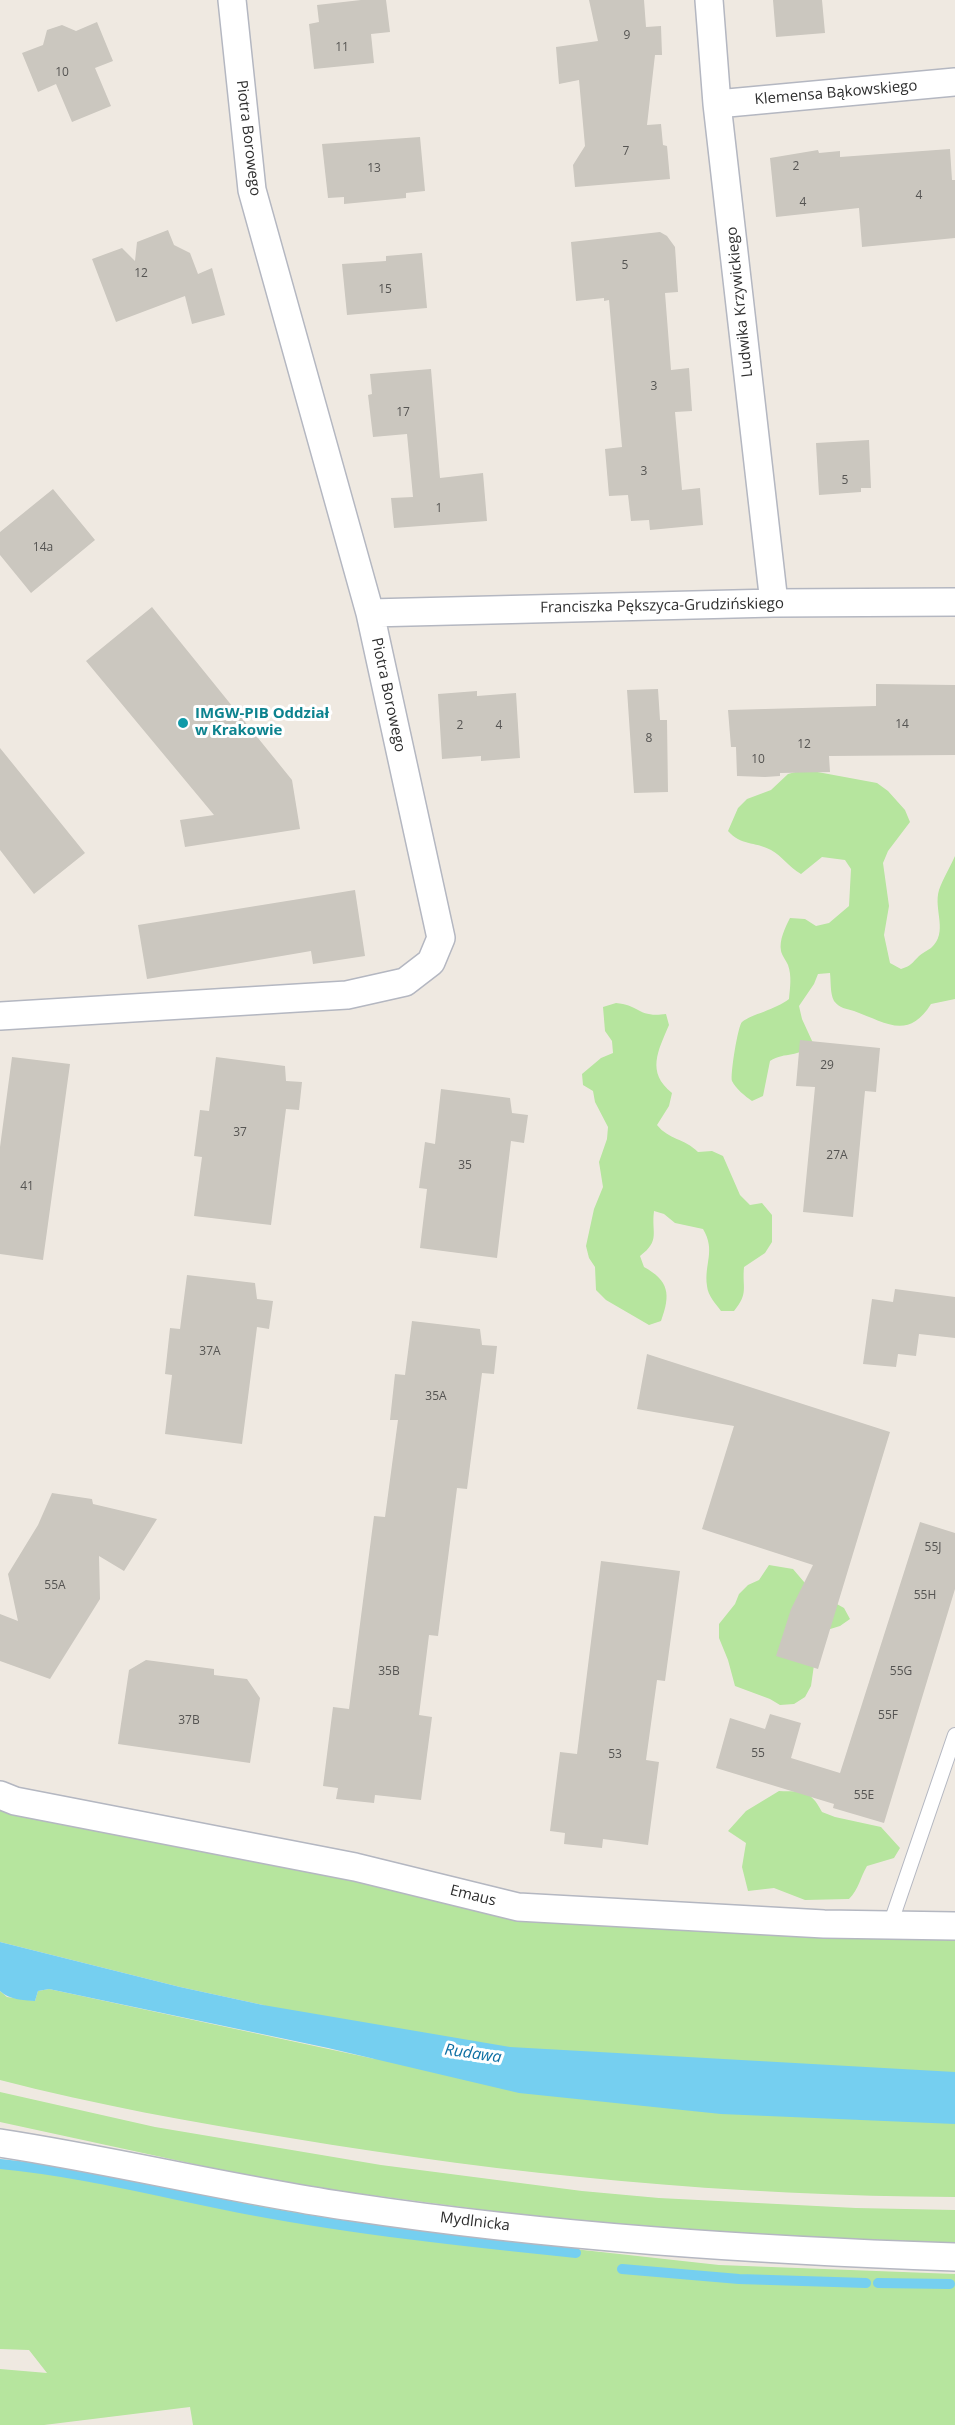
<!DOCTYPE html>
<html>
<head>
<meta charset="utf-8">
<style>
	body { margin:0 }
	canvas { display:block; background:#efe9e1 }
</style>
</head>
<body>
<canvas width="955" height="2425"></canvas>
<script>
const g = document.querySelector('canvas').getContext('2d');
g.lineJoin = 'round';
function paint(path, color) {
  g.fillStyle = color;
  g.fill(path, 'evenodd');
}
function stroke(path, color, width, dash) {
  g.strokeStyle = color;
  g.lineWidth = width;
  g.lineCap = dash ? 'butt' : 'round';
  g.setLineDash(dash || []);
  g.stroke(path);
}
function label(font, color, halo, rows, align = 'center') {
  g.font = font + ' "Open Sans",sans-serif';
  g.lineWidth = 6;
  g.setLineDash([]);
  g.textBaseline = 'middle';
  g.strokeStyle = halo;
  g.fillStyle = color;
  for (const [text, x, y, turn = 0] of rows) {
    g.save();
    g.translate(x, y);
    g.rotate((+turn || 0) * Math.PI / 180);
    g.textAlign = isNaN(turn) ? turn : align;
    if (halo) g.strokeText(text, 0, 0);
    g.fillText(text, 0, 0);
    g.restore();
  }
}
paint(new Path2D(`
	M 799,771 L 812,771 L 877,783 L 888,791 L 905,810 L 910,822 L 888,851 L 883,863 L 889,906 L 884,935 L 890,963 L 901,969 C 911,966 912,963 919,956 C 922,953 927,951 931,948 C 949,932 933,910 939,890 C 943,879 950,867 955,856 L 955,999 L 931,1004 C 908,1041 885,1022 854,1011 C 847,1009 839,1008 834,1001 C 830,994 831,981 830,973 L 818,974 L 814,984 L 799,1006 L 802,1019 L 813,1043 C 798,1059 786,1051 770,1061 L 763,1096 L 752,1101 C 745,1096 736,1089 732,1081 C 730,1075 738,1025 742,1022 C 752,1014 775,1010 789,999 C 790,988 792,976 788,965 C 786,960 782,956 781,951 C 779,940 785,928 790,918 L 805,919 L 816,926 L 829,923 L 849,906 L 851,869 L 845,860 L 822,857 L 801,874 C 789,867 782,856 771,850 C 754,841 741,846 728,831 L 738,808 L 747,799 L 771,790 L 788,774 Z
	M 616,1003 C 640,1005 638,1018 666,1014 L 669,1025 C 658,1051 646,1072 672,1093 L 669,1106 L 657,1125 C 669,1140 684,1138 698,1152 L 712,1151 L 723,1156 L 740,1195 L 750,1205 L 762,1203 L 772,1215 L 772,1242 L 765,1253 L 744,1267 C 742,1288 749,1293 734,1311 L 721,1311 C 716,1304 708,1296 707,1286 C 704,1263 716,1251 703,1229 L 675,1223 L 664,1214 L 654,1211 C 651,1233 661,1240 640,1256 L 644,1267 C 669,1281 671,1294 661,1321 L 649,1325 L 606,1300 L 596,1290 L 595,1267 L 589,1258 L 586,1246 L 594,1209 L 603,1187 L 599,1162 L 607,1139 L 608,1127 L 595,1102 L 593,1091 L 583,1085 L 582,1074 L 601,1058 L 613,1053 L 612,1041 L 605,1031 L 603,1007 Z
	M 769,1565 L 793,1569 L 810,1589 L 844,1608 L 850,1619 L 840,1626 L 827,1630 L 816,1651 L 811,1686 L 805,1697 L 794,1704 L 780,1705 L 770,1699 L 735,1686 L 728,1660 L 719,1638 L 719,1624 L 735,1604 L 739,1594 L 748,1585 L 759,1580 Z
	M 0,1781 L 10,1788 L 384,1883 L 955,1935 L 955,2197 C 732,2196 510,2175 290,2138 C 193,2122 95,2105 0,2080 L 0,1991 L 7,1997 L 35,2001 L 38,1991 L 49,1989 L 375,2059 L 263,2005 L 180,1987 L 0,1942 Z
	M 779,1791 C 803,1792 810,1789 822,1812 L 835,1817 L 881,1827 L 900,1848 L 894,1858 L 867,1866 C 860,1878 859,1889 849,1899 L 805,1900 L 774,1888 L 748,1891 L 742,1867 L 746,1843 L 728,1831 L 746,1811 Z
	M 0,2092 L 155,2127 L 381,2165 L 582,2191 L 659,2198 L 856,2208 L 955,2210 L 955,2243 L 673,2231 L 538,2217 L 286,2184 L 0,2122 Z
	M 0,2160 L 116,2179 L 338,2220 L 574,2249 L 719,2265 L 955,2274 L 955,2425 L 193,2425 L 190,2407 L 44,2425 L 0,2425 L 0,2369 L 47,2373 L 29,2350 L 0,2349 Z`), '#b6e59e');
paint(new Path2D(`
	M 0,1942 L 180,1987 L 263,2005 L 510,2047 L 955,2072 L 955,2124 L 721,2114 L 519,2093 L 328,2048 L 49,1989 L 38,1991 L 35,2001 C 22,2000 10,2000 0,1991 Z`), '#75cff0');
stroke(new Path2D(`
	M 0,2164 C 85,2172 167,2194 251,2210 C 358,2230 467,2242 576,2253
	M 622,2269 L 739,2279 L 866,2283
	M 878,2283 L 950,2284`), '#75cff0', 10);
paint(new Path2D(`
	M 361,0 L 386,0 L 390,32 L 371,34 L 374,63 L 314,69 L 309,24 L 319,22 L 317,5 Z
	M 589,0 L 644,0 L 646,27 L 661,26 L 662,55 L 655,55 L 647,125 L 661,124 L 663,145 L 667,146 L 670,179 L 575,187 L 573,165 L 585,146 L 579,80 L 559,84 L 556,47 L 598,41 Z
	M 773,0 L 822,0 L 825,33 L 776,37 Z
	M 97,22 L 113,61 L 95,68 L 111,106 L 72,122 L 56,84 L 38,92 L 22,53 L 43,45 L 47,30 L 62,25 L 76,31 Z
	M 420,137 L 425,191 L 406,193 L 406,198 L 344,204 L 344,197 L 328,198 L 322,144 Z
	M 950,149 L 952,180 L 955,180 L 955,238 L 862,247 L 859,208 L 776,217 L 770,158 L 818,150 L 819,153 L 840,151 L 840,157 Z
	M 168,230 L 174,245 L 190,253 L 198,274 L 212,268 L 225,315 L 192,324 L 185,296 L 116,322 L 92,259 L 122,248 L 135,261 L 137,242 Z
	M 660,232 L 667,236 L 675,247 L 678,292 L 665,293 L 671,370 L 689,368 L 692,411 L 675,412 L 682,490 L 700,488 L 703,525 L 650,530 L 649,520 L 631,521 L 628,495 L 609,496 L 605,449 L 622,447 L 609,300 L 604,301 L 604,298 L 576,301 L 571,242 Z
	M 422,253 L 427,308 L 347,315 L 342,264 L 386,261 L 386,256 Z
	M 431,369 L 440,478 L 483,473 L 487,521 L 394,528 L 391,498 L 413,497 L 407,434 L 373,437 L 368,395 L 372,394 L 370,374 Z
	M 869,440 L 871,488 L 861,488 L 861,492 L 819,495 L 816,443 Z
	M 53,489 L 95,540 L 31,593 L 0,555 L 0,532 Z
	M 152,607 L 292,780 L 300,829 L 185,847 L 180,820 L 214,815 L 86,661 Z
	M 876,684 L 955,685 L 955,755 L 829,756 L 830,772 L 780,773 L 780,776 L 765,777 L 737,776 L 736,747 L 731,747 L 728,710 L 876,706 Z
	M 658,689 L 660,720 L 667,720 L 668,792 L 634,793 L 627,690 Z
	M 477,691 L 477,696 L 516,693 L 520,758 L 481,761 L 481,756 L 442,759 L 438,694 Z
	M 0,748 L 85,853 L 34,894 L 0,850 Z
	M 355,890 L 365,956 L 313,964 L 311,951 L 147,979 L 138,925 Z
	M 800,1040 L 880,1048 L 876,1092 L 865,1091 L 853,1217 L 803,1212 L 815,1087 L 796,1086 Z
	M 12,1057 L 70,1064 L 43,1260 L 0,1254 L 0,1147 Z
	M 216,1057 L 285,1066 L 286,1081 L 302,1082 L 299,1110 L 286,1109 L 271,1225 L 194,1216 L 202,1157 L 194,1156 L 200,1110 L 209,1111 Z
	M 441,1089 L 510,1098 L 512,1113 L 528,1115 L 524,1143 L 511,1141 L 497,1258 L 420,1248 L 427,1189 L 419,1188 L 425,1142 L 435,1144 Z
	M 187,1275 L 255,1283 L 257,1299 L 273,1301 L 269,1329 L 257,1327 L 242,1444 L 165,1434 L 172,1375 L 165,1374 L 170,1328 L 180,1329 Z
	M 895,1289 L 955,1297 L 955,1338 L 919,1334 L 916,1356 L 898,1354 L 896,1367 L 863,1364 L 872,1299 L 893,1302 Z
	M 412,1321 L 480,1329 L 482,1345 L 497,1346 L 494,1374 L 482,1373 L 467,1489 L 457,1488 L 438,1636 L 429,1635 L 419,1715 L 432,1717 L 421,1800 L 375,1795 L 374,1803 L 336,1799 L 338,1788 L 323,1786 L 333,1707 L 349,1709 L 374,1516 L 385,1517 L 398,1420 L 390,1420 L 395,1374 L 405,1375 Z
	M 647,1354 L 890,1432 L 818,1669 L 776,1656 L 791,1609 L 813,1565 L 702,1529 L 734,1426 L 637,1409 Z
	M 52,1493 L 92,1499 L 93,1504 L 157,1519 L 124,1571 L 99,1556 L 100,1599 L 50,1679 L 0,1661 L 0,1614 L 18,1621 L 8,1574 L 38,1525 Z
	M 920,1522 L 955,1533 L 955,1589 L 884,1823 L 833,1808 L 834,1804 L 716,1768 L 730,1718 L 765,1729 L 770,1714 L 801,1723 L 791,1758 L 840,1773 Z
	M 601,1561 L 680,1571 L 665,1681 L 657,1680 L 646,1760 L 659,1762 L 648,1845 L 603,1839 L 602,1848 L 564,1844 L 565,1833 L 550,1831 L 560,1752 L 577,1754 Z
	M 146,1660 L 214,1669 L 214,1675 L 247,1679 L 260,1698 L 250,1763 L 118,1744 L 129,1670 Z`), '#cbc7bf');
const lane = new Path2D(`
	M 890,1925 L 955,1735`);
const street = new Path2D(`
	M 709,0 L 717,104 L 774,603
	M 717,104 L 955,82
	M 370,613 L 774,603 L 955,602
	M 0,1016 L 347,995 L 405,982 L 431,962 L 441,938 L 370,613 L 252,190 L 232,0
	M 0,1795 L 15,1801 L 355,1867 L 518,1907 L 824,1924 L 955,1926
	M 0,2143 C 118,2161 234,2190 352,2207 C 552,2237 753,2250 955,2257`);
stroke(lane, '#b4b7c1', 16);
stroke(street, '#b4b7c1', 30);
stroke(lane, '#fff', 14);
stroke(street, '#fff', 27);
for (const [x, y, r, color] of [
	[183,723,6,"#0f9aa8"]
]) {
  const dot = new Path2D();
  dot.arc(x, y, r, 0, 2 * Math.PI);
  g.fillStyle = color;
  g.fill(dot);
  stroke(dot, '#fff', 2);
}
label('12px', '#555452', null, [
	["9",627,36],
	["11",342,48],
	["10",62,73],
	["7",626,152],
	["2",796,167],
	["13",374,169],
	["4",919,196],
	["4",803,203],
	["5",625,266],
	["12",141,274],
	["15",385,290],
	["3",654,387],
	["17",403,413],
	["3",644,472],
	["5",845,481],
	["1",439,509],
	["14a",43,548],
	["14",902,725],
	["2",460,726],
	["4",499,726],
	["8",649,739],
	["12",804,745],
	["10",758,760],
	["29",827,1066],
	["37",240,1133],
	["27A",837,1156],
	["35",465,1166],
	["41",27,1187],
	["37A",210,1352],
	["35A",436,1397],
	["55J",933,1548],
	["55A",55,1586],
	["55H",925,1596],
	["35B",389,1672],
	["55G",901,1672],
	["55F",888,1716],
	["37B",189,1721],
	["55",758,1754],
	["53",615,1755],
	["55E",864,1796]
]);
label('15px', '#2e2e2e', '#fff', [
	["Klemensa Bąkowskiego",836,93,-5],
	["Piotra Borowego",248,138,83],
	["Ludwika Krzywickiego",740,302,-96],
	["Franciszka Pększyca-Grudzińskiego",662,606,-1],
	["Piotra Borowego",388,695,78],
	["Emaus",473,1896,14],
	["Mydlnicka",475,2222,7]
]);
label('bold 15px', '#0d838f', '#fff', [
	["IMGW-PIB Oddział",195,714],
	["w Krakowie",195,731]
], 'left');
label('italic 16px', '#0d6fa3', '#fff', [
	["Rudawa",473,2054,8]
]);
</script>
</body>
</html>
